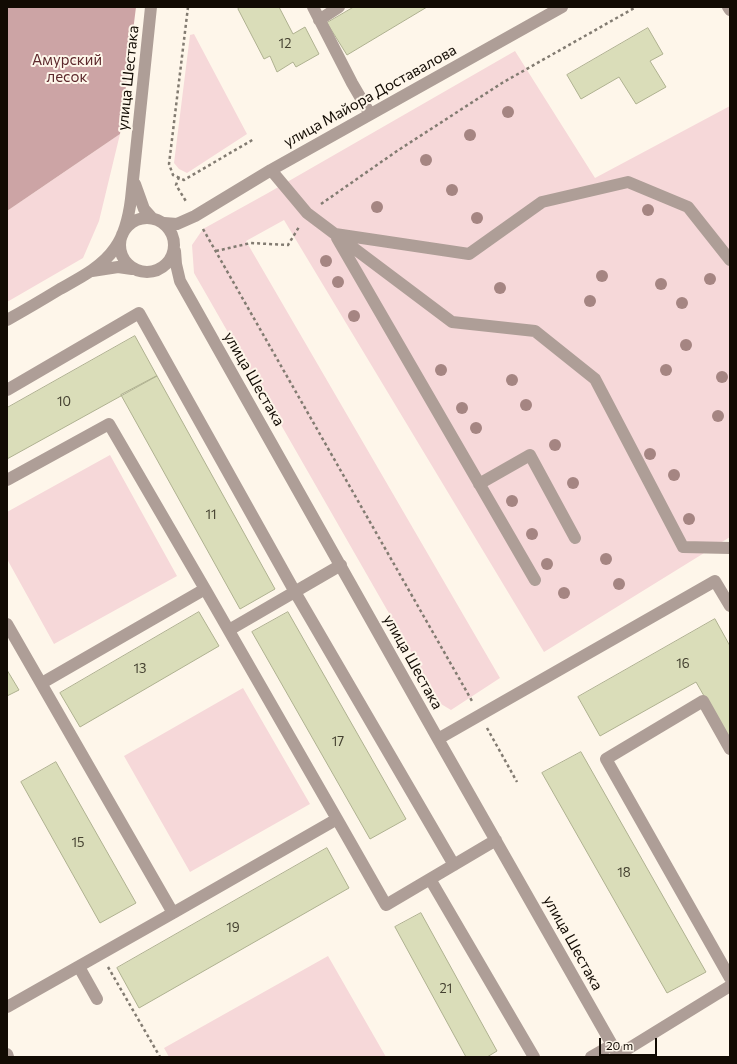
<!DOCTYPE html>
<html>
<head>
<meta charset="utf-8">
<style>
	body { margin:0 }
	#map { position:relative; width:737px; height:1064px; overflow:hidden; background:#fef6ea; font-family:Commissioner,sans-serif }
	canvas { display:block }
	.frame { position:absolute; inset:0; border:8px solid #120b03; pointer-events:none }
	.scale { position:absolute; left:599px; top:1038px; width:58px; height:18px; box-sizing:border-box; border:2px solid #120b03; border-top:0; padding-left:5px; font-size:12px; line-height:14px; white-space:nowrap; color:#120b03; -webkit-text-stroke:3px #fef6ea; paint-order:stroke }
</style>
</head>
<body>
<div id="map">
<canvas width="737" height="1064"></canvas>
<div class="frame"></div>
<div class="scale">20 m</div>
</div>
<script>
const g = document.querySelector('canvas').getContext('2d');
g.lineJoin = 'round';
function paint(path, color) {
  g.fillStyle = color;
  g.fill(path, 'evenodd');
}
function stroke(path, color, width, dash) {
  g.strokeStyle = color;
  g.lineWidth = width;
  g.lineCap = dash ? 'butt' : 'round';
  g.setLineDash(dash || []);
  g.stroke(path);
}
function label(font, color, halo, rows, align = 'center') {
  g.font = font + ' Commissioner,sans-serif';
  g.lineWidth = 4;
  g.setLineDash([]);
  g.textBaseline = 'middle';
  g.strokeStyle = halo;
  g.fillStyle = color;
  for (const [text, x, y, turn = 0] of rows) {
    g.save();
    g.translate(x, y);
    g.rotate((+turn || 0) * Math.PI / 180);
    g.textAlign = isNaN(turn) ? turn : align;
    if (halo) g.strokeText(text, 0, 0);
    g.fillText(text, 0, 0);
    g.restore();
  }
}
paint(new Path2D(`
	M 194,34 L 247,134 L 187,173 L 179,169 L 174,163 L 190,35 Z
	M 515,51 L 595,178 L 730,106 L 730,537 L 544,652 L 284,220 L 246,241 L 500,678 L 451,710 L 441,704 L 194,273 L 192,245 L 203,229 L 268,193 Z
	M 120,134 L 99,221 L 83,258 L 7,302 L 7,211 Z
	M 110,455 L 177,576 L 54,644 L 7,559 L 7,512 Z
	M 243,688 L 310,804 L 190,872 L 124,756 Z
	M 328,956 L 386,1057 L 169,1057 L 164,1048 Z`), '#f6d8d9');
paint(new Path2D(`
	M 7,7 L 136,7 L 120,134 L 7,211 Z`), '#cca4a5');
const building = new Path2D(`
	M 241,7 L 279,7 L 293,34 L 305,27 L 319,54 L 296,67 L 293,62 L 277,72 L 270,56 L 264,59 L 238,9 Z
	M 354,7 L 427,7 L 347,55 L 327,23 Z
	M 648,28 L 663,54 L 650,61 L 666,87 L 636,104 L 619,77 L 581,99 L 567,75 Z
	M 135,336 L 157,376 L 7,459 L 7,408 Z
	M 157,376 L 275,589 L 240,609 L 121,395 Z
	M 199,612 L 219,646 L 80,727 L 60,693 Z
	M 288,612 L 406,819 L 370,839 L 252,632 Z
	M 715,619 L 730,646 L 730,741 L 696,682 L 600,736 L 578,697 Z
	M 7,670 L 19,690 L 7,696 Z
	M 581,752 L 706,972 L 667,993 L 542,773 Z
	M 56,762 L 136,903 L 100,923 L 21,782 Z
	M 327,848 L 349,888 L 139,1008 L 117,968 Z
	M 421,913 L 497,1051 L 487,1057 L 466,1057 L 395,927 Z`);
paint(building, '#daddb9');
stroke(building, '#afb190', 1);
stroke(new Path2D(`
	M 188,7 L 169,164 L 173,175 L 184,180 L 254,139
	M 179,177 L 176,185 L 187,203
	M 321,204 L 397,151 L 502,83 L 636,7
	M 203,229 L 472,701
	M 216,251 L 251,243 L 288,245 L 299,227
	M 487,728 L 517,782
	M 108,967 L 160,1057`), '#827b71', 2.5, [3, 3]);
stroke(new Path2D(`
	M 313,7 L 352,83 L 370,114
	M 728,7 L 730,10
	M 319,20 L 339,7
	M 271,170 L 307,213 L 452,322 L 535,331 L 595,379 L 683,547 L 730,548
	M 135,184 L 144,209 L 152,218
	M120 245a27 27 0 1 1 54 0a27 27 0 1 1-54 0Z
	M 164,223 L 177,224 L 195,216 L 271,170 L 562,7
	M 335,234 L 469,254 L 542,202 L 628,182 L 688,207 L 730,260
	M 337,238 L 535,580
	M 175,251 L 176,264 L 180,281 L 438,739 L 619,1057
	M 92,271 L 118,267 L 132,269
	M 7,320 C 25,310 42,300 60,289 C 80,278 102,267 115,248 C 125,234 129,215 131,199 L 151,7
	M 7,390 L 139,313 L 295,592 L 454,865
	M 7,480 L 109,424 L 205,589 L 337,819 L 173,913 L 7,624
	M 479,484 L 530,455 L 575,538
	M 229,630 L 341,565
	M 42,683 L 205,589
	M 438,739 L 715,581 L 730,606
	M 730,749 L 703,701 L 606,759 L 730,978
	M 337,819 L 386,905 L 496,840
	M 430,879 L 534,1057
	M 79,967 L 97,999
	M 7,1007 L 173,913
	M 7,1054 L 8,1057
	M 618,1055 L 730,986
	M 591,1057 L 612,1045`), '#ae9e97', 12);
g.fillStyle = '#a58582';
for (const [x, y] of [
	[508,112],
	[470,135],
	[426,160],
	[452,190],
	[377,207],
	[648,210],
	[477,218],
	[326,261],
	[602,276],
	[710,279],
	[338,282],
	[661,284],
	[500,288],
	[590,301],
	[682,303],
	[354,316],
	[686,345],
	[441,370],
	[666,370],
	[722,377],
	[512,380],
	[526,405],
	[462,408],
	[718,416],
	[476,428],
	[555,445],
	[650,454],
	[674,475],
	[573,483],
	[512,501],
	[689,519],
	[532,534],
	[606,559],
	[547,564],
	[619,584],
	[564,593]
]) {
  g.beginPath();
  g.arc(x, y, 6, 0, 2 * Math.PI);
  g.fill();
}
label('13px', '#444030', null, [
	["12",285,44],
	["10",64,402],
	["11",211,515],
	["16",683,664],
	["13",140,669],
	["17",338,742],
	["15",78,843],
	["18",624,873],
	["19",233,928],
	["21",446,989]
]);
label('15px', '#5d292d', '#fef6ea', [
	["Амурский",67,60],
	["лесок",67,77]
]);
label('15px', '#120b03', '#fef6ea', [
	["улица Шестака",128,78,-84],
	["улица Майора Доставалова",370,96,-29],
	["улица Шестака",254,379,60],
	["улица Шестака",413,662,61],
	["улица Шестака",573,943,61]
]);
</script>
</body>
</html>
